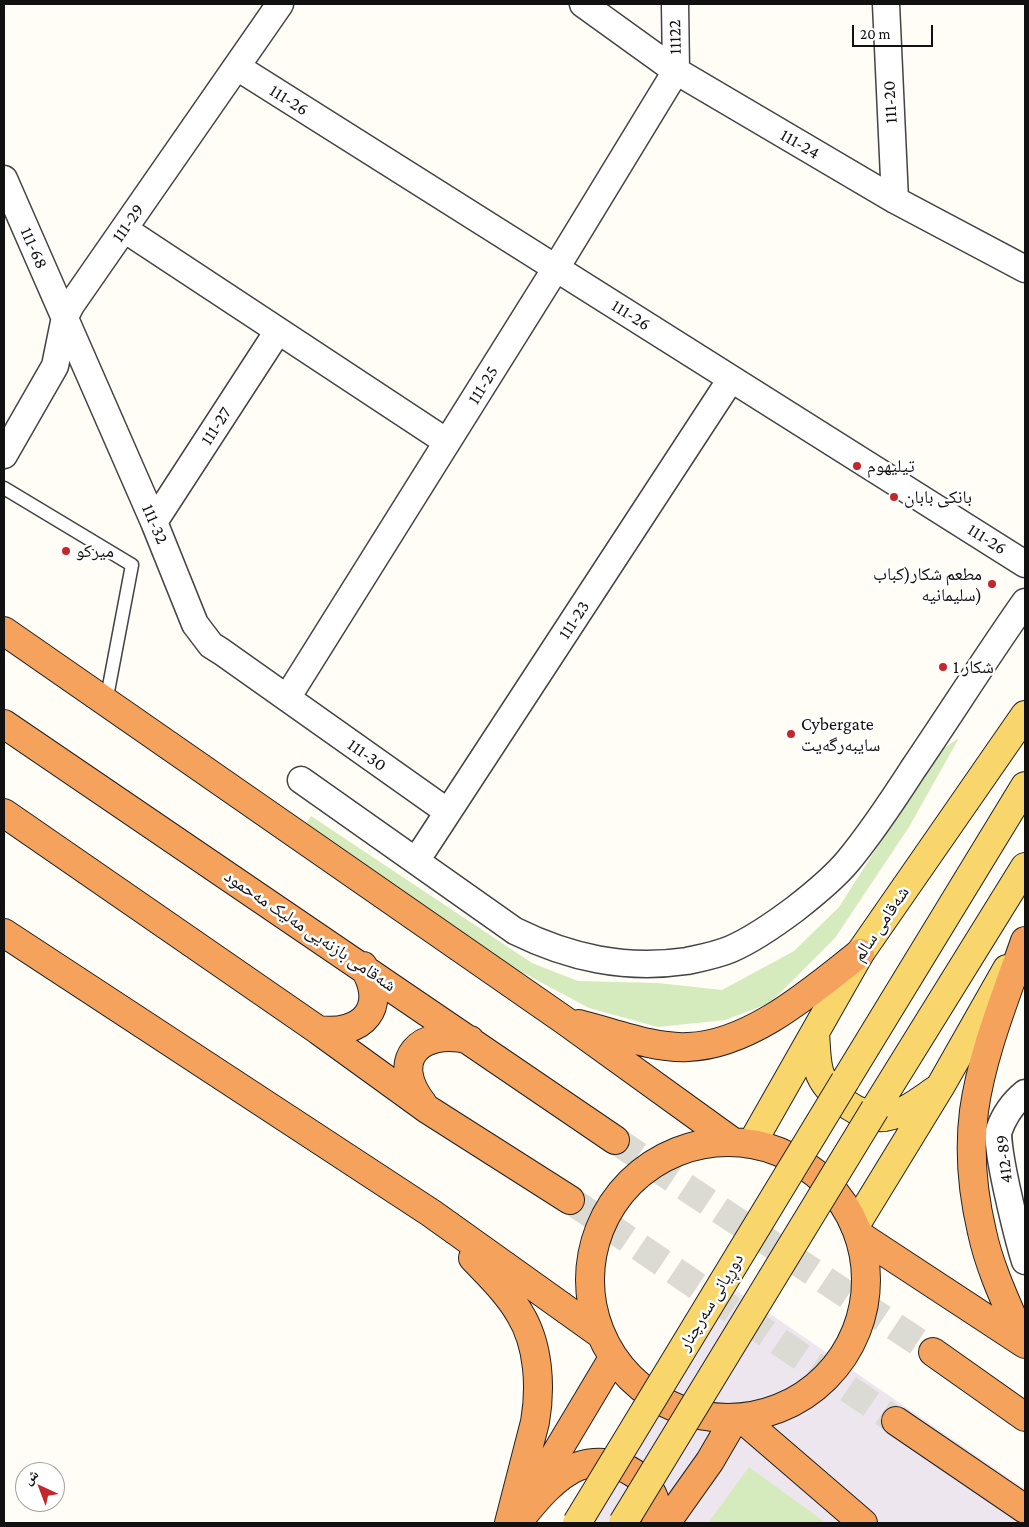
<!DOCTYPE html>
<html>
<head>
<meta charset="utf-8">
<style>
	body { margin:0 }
	#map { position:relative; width:1029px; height:1527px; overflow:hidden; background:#fffdf5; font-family:"Crimson Pro","Noto Naskh Arabic",serif }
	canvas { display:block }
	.frame { position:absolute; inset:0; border:5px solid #111; pointer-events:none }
	.north { position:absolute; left:15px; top:1462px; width:50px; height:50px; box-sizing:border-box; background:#fff; border:1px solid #a0a0a0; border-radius:50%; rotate:317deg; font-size:14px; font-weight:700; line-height:20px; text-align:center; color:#111 }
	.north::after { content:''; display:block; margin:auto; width:18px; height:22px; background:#c4262e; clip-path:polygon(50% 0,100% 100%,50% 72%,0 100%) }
	.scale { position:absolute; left:852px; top:25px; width:81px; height:22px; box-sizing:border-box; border:2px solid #111; border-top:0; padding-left:6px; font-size:15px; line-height:18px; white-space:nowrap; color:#111; -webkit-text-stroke:4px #fff; paint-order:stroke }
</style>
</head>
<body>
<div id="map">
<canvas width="1029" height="1527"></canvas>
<div class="frame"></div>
<div class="north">ش</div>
<div class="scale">20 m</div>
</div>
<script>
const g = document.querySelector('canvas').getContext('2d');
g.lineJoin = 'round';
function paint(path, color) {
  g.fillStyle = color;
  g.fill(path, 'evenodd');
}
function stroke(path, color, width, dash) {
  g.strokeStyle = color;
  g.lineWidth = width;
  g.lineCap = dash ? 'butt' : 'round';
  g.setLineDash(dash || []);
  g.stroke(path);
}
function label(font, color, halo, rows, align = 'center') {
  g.font = font + ' "Crimson Pro","Noto Naskh Arabic",serif';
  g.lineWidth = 5;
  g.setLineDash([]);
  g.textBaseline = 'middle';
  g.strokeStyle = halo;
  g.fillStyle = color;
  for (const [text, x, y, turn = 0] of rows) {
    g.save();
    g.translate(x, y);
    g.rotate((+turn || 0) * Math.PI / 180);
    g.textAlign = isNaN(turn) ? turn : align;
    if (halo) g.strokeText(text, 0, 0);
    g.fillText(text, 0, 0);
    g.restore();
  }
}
paint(new Path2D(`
	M 734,1289 L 1025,1489 L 1025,1523 L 590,1523 Z`), '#eee6ef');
paint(new Path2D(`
	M 959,738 L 909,827 L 835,938 L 770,1003 L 725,1020 L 658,1027 L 589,1008 L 503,962 L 303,828 L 311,816 L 532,963 L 578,981 L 658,983 L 722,990 L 794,951 L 839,907 L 938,752 Z
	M 749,1467 L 826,1523 L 708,1523 Z`), '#d5ebbd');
stroke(new Path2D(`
	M 615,1140 L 933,1352
	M 570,1200 L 896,1421`), '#dbdad3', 28, [28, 14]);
const lane = new Path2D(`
	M 4,488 L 132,565 L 106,702`);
const street = new Path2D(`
	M 583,4 L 676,71 L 895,200 L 1025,269
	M 886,4 L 895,200
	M 237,67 L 1025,564
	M 4,179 L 154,522 L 195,624 L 211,645 L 222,652 L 448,812
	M 124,229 L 447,442
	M 4,455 L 55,366 L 65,317 L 71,305 L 280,4
	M 154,522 L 278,331
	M 287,698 L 556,268 L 676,71 L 675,4
	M 301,780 L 515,931 C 570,958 625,970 687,961 C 701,958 717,955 731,949 C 754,939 775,924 795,909 C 813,895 833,879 848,861 C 872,832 893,800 913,769 C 951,713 987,656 1025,602
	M 416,861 L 731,379
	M 1025,1093 C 1014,1102 1004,1116 999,1130 C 994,1144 1019,1242 1025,1261`);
const primary = new Path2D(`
	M 815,1033 C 816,1045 816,1060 819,1071 C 825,1093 862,1120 885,1117 C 904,1114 921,1100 936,1090
	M 845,1081 L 1025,786
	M 875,1109 L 1025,867
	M 752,1143 L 860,953 L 1025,715
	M 855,1226 L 940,1087 L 1007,969`);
const highway = new Path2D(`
	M 4,631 L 564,1020 L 733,1142
	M 4,724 L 615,1140
	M 4,813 L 318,1030 L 427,1109 L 570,1200
	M 4,933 L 431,1213 L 599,1333
	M 579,1024 C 612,1032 654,1049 688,1047 C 751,1045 813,990 860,953
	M 318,1030 C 363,1036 389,1007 363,966
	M 423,1104 C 388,1060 420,1027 470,1040
	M590 1280a138 138 0 1 1 276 0a138 138 0 1 1-276 0Z
	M 859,1235 L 1025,1344
	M 473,1258 C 490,1276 508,1293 520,1314 C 539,1345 541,1388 535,1422 L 509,1523
	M 1023,1342 C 1008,1306 990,1270 982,1232 C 973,1194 969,1150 974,1111 C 982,1053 1006,996 1025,941
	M 933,1352 L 1025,1417
	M 741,1418 L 863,1523
	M 896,1421 L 1025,1509
	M 533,1492 L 613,1358
	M 517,1523 C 533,1503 554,1476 579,1466 C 617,1453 663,1480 656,1523
	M 666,1523 L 710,1461 L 735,1418`);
stroke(lane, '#444', 15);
stroke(street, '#444', 29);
stroke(primary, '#222', 30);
stroke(highway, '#222', 30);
stroke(lane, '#fff', 12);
stroke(street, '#fff', 26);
stroke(primary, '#f9d66b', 28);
stroke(highway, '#f5a25d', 28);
const primaryBridge = new Path2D(`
	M 577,1523 L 845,1081
	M 623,1523 L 875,1109`);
stroke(primaryBridge, '#222', 30, []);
stroke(primaryBridge, '#f9d66b', 28);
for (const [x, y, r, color] of [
	[857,466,5,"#c4262e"],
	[894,497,5,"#c4262e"],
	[66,551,5,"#c4262e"],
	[992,584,5,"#c4262e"],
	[943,667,5,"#c4262e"],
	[791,734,5,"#c4262e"]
]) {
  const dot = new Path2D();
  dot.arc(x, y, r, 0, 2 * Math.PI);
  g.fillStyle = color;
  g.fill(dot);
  stroke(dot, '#fff', 2);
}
label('18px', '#111', '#fff', [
	["11122",675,37,-91],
	["111-26",289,100,32],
	["111-20",890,102,-93],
	["111-24",800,144,30],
	["111-29",128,223,-55],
	["111-68",34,248,66],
	["111-26",631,315,32],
	["111-25",483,385,-58],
	["111-27",216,426,-57],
	["111-32",155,524,67],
	["111-26",987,539,32],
	["111-23",574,620,-57],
	["111-30",367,755,35],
	["شەقامی سالم",881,924,-56],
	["شەقامی بازنەیی مەلیک مەحمود",310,931,34],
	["412-89",1004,1159,-96],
	["دوڕیانی سەرچنار",711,1302,-59]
]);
label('18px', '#111', '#fff', [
	["تيليهوم",867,466],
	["بانکی بابان",904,497],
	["میرکو",76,551],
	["مطعم شكار(كباب",982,574,"right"],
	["سليمانيه)",982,595,"right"],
	["شكار 1",953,667],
	["Cybergate",801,724],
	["سایبەرگەیت",801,745]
], 'left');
</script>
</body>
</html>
